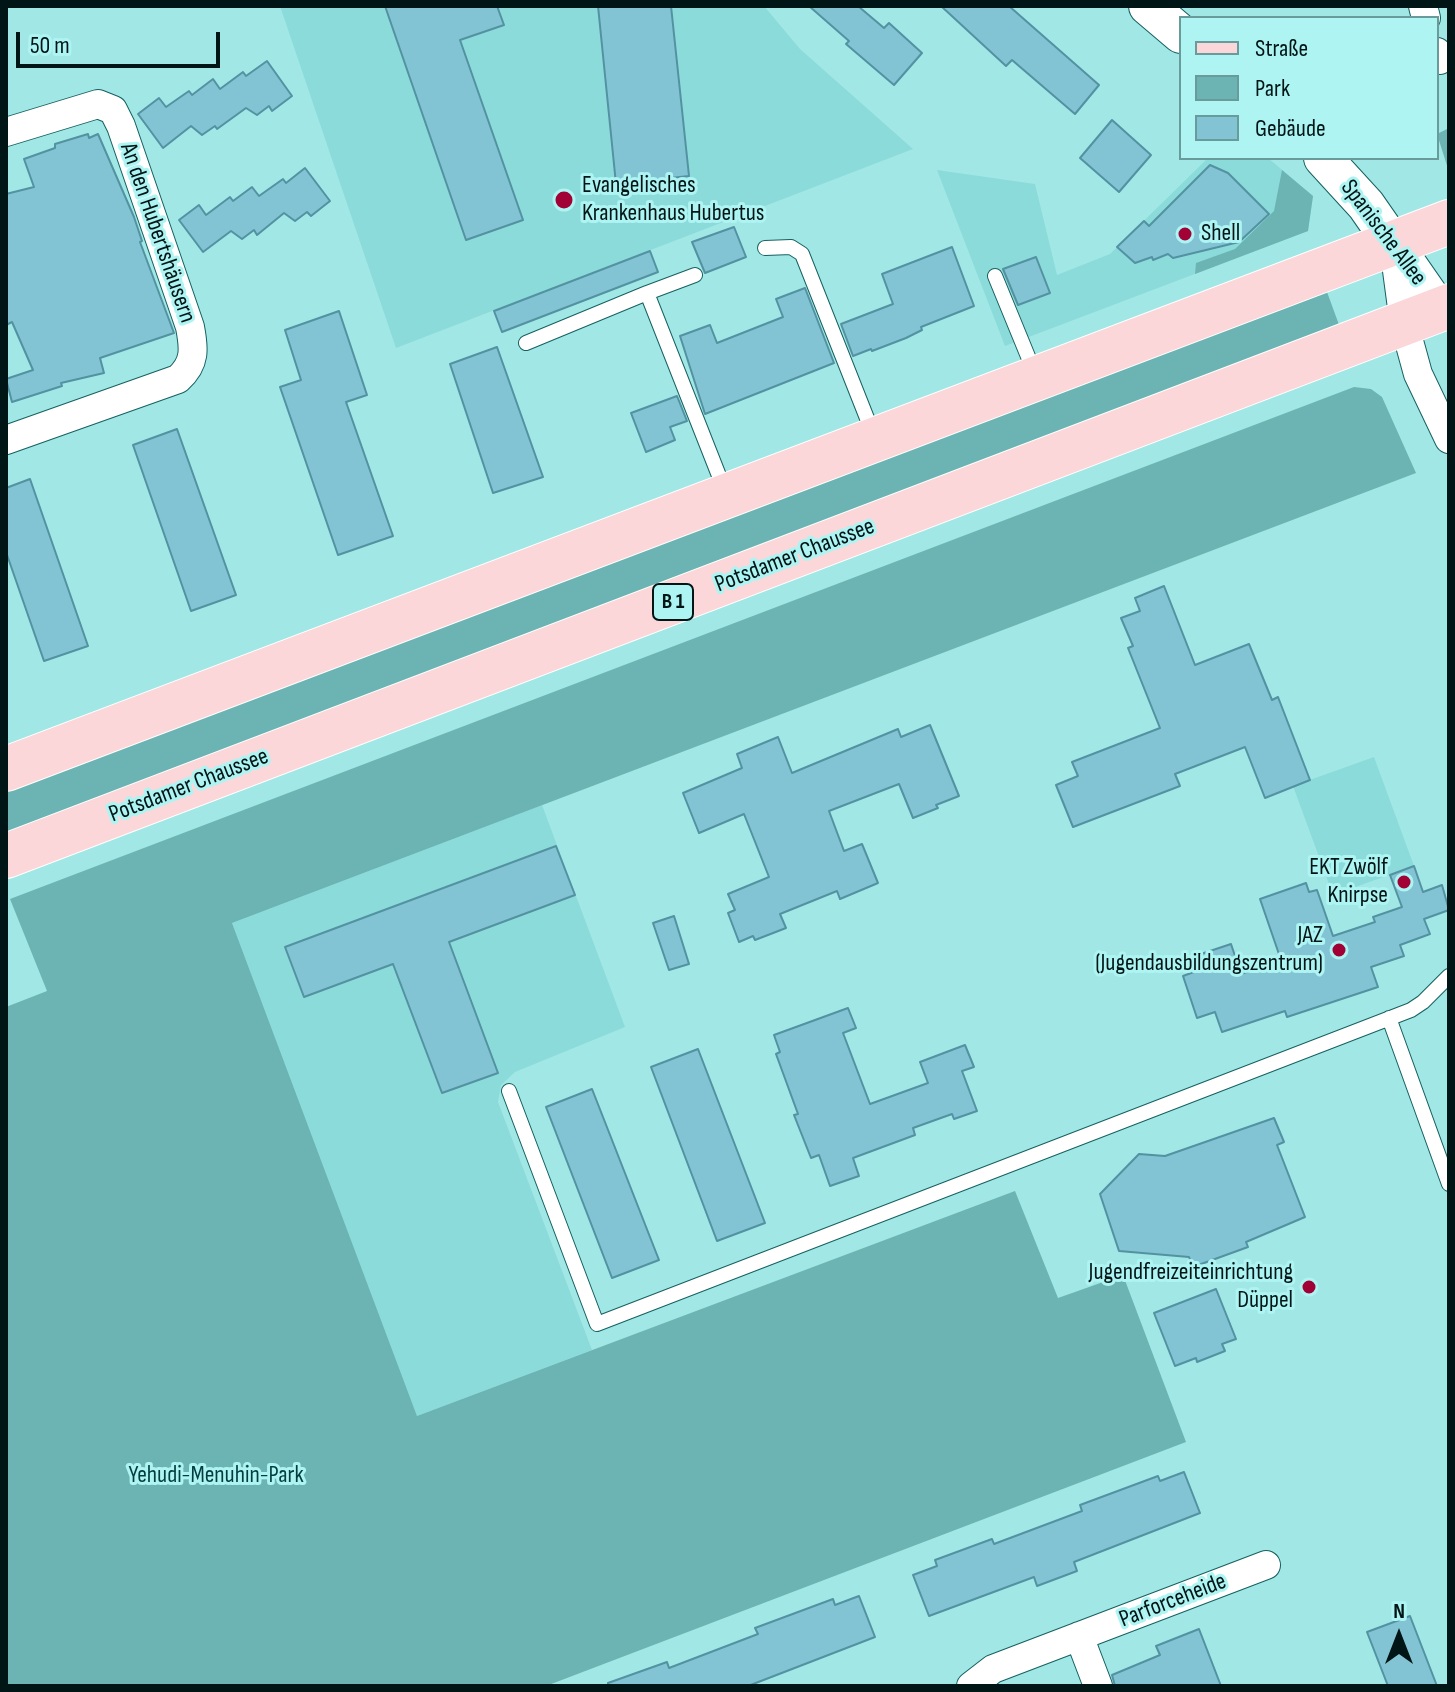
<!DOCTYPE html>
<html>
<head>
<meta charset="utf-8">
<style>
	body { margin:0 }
	#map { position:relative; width:1455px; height:1692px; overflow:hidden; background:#a1e7e6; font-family:"Sofia Sans Condensed",sans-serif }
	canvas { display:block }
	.frame { position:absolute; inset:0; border:8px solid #001515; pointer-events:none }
	.legend { position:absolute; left:1179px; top:16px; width:260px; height:144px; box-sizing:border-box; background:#aef4f3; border:2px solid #689b9a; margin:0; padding:10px 14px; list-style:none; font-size:24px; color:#001515 }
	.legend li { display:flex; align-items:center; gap:16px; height:40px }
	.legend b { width:40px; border:2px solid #689b9a }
	.north { position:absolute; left:1359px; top:1596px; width:80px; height:80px; -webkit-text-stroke:6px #aef4f3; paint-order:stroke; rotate:0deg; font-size:22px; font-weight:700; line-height:32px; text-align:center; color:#001515 }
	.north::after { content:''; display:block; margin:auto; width:28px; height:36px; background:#001515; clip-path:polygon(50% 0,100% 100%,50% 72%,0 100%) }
	.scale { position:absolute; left:16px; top:32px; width:204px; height:36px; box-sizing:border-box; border:4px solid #001515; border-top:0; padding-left:10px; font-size:24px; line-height:28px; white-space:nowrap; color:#001515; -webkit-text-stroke:6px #aef4f3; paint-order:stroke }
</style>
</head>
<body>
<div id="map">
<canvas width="1455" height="1692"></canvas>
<div class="frame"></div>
<ul class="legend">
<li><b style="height:10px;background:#fbd7d9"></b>Straße</li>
<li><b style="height:22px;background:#6bb4b3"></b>Park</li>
<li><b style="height:22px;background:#83c4d4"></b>Gebäude</li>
</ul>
<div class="north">N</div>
<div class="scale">50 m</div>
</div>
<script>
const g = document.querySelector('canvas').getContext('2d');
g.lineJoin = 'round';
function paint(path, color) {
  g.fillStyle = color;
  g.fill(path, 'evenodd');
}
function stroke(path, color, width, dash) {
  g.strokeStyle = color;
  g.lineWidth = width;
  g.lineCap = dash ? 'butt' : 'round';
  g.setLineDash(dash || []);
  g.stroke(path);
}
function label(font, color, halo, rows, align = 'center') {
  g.font = font + ' "Sofia Sans Condensed",sans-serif';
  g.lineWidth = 6;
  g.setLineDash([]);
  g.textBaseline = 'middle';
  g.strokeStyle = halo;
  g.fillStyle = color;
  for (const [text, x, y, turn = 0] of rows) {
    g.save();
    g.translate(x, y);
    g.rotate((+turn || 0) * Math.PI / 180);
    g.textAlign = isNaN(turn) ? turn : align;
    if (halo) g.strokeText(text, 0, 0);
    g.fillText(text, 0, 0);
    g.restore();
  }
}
paint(new Path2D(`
	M 280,6 L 764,6 L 800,49 L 913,149 L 396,348 Z
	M 1208,158 L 1268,158 L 1313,196 L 1308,231 L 1005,346 L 937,170 L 1035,184 L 1057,275 L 1110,254 Z
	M 1374,757 L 1414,866 L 1333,895 L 1293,786 Z
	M 542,805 L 625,1027 L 515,1072 L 501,1085 L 498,1102 L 592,1350 L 417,1416 L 232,923 Z`), '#8bdbda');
paint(new Path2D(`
	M 1449,128 L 1449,172 L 1437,134 Z
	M 1282,170 L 1313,196 L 1308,231 L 1195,274 L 1196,263 L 1235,249 L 1274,211 Z
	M 1323,281 L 1342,333 L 6,842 L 6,782 Z
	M 1354,387 L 1371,389 L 1382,397 L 1416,473 L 232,923 L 417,1416 L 1015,1191 L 1058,1298 L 1123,1275 L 1186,1442 L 546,1686 L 6,1686 L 6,1007 L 47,991 L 10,899 Z`), '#6bb4b3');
const building = new Path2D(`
	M 385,6 L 497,6 L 504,25 L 460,40 L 523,220 L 466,240 Z
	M 598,6 L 671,6 L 689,176 L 616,184 Z
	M 809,6 L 858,6 L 884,28 L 889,23 L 922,53 L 894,85 L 846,44 L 849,41 Z
	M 941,6 L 1009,6 L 1099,85 L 1075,114 L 1012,60 L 1006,66 Z
	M 267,61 L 292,96 L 272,111 L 269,106 L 257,115 L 246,108 L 217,129 L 215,126 L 202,135 L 191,126 L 163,148 L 138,114 L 159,98 L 166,107 L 189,91 L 192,95 L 213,79 L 220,89 L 243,72 L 246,76 Z
	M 1112,120 L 1151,155 L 1119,192 L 1080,158 Z
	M 88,134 L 89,138 L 98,134 L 134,217 L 142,241 L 140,242 L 174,333 L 100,358 L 104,373 L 61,383 L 62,386 L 12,402 L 6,379 L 33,370 L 12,322 L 6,325 L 6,194 L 34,187 L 24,159 L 55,148 L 55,144 Z
	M 1210,165 L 1228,173 L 1269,214 L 1239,242 L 1173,258 L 1168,254 L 1153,260 L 1152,257 L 1135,263 L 1117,247 L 1144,221 L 1149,226 Z
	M 305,168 L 330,201 L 311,216 L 307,212 L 295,221 L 284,213 L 257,235 L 254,230 L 242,239 L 231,231 L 203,252 L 179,220 L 199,205 L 206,215 L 230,197 L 233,201 L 252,187 L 259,196 L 283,179 L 286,183 Z
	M 734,227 L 746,257 L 705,273 L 692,242 Z
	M 952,247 L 974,306 L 921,327 L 922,330 L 906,338 L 872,351 L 871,349 L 853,356 L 841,324 L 893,304 L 882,274 Z
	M 650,251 L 658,272 L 502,332 L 494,311 Z
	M 1036,257 L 1050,293 L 1018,305 L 1003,269 Z
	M 805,288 L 834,363 L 705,414 L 680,336 L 710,325 L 717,343 L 783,317 L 776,299 Z
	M 339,311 L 367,395 L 346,402 L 393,536 L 338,555 L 280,387 L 301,380 L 285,330 Z
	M 497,347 L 543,477 L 493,493 L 450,364 Z
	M 677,396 L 687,421 L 670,427 L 675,440 L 646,452 L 631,413 Z
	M 177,429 L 236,595 L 191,611 L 133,445 Z
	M 30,479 L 88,646 L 44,661 L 6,552 L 6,488 Z
	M 1164,586 L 1195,665 L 1249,644 L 1272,700 L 1278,697 L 1310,780 L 1265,798 L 1245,747 L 1175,774 L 1180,786 L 1073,827 L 1056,785 L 1078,776 L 1072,762 L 1160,728 L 1128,648 L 1133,646 L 1121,618 L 1140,611 L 1135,598 Z
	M 930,725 L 959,796 L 936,805 L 938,808 L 913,818 L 899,784 L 829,811 L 844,851 L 862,844 L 878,883 L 840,899 L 837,891 L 780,914 L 786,928 L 755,940 L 753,936 L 739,942 L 728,913 L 735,910 L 728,894 L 769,877 L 744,814 L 699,833 L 683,793 L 742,768 L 737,754 L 778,737 L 792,773 L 898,729 L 901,737 Z
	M 556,846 L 575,895 L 449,942 L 498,1073 L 442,1093 L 393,964 L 304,997 L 285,947 Z
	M 1414,866 L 1423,892 L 1442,885 L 1449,910 L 1424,919 L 1430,934 L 1400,945 L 1404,956 L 1371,967 L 1378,987 L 1287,1017 L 1285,1011 L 1222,1032 L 1215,1012 L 1197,1018 L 1183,976 L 1199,970 L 1195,956 L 1231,944 L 1241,974 L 1281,960 L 1260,899 L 1306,883 L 1309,892 L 1317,890 L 1333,936 L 1375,922 L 1373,917 L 1402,907 L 1390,875 Z
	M 674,916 L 689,964 L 669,970 L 653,923 Z
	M 848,1008 L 856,1028 L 843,1033 L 870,1104 L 928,1083 L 920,1062 L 965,1045 L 974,1067 L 962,1071 L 977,1111 L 954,1119 L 952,1114 L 913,1128 L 915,1135 L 853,1158 L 859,1176 L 830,1186 L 819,1155 L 811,1158 L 794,1115 L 798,1114 L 776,1054 L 780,1052 L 774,1035 Z
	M 698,1049 L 765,1223 L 717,1241 L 651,1067 Z
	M 592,1089 L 659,1260 L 612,1278 L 546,1107 Z
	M 1274,1118 L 1284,1142 L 1277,1145 L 1305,1217 L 1246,1242 L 1248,1247 L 1193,1267 L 1189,1257 L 1119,1251 L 1100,1194 L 1139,1154 L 1165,1156 Z
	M 1216,1289 L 1236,1339 L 1222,1344 L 1225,1351 L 1197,1362 L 1196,1358 L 1175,1366 L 1154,1313 Z
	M 1184,1472 L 1200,1513 L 1074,1562 L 1077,1571 L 1037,1586 L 1034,1577 L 929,1616 L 913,1575 L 937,1566 L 935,1560 L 992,1539 L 994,1544 L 1082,1511 L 1080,1505 L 1158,1476 L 1160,1481 Z
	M 859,1596 L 875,1637 L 748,1686 L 608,1686 L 608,1683 L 667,1662 L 669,1668 L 758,1634 L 755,1628 L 833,1599 L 835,1605 Z
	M 1410,1616 L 1437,1686 L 1388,1686 L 1367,1632 Z
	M 1199,1629 L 1221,1686 L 1115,1686 L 1112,1675 L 1160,1655 L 1156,1646 Z`);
paint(building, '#83c4d4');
stroke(building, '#5392a1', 2);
const service = new Path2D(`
	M 765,248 L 791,247 L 802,254 L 874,436
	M 695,275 L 647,293 L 725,491
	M 995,276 L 1036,376
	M 526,343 L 647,293
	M 1389,1018 L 1449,1184
	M 509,1091 L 597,1324 L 1411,1010 L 1423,1002 L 1449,976`);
const minor = new Path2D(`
	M 1423,6 L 1426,18
	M 1437,52 L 1440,60
	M 6,132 L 98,104 L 113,110 L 121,126 L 190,327 C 194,348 196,363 178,379 L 6,440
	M 1394,248 L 1404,323 L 1418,374 L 1449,439
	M 1079,1636 L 1098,1686
	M 971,1686 L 993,1669 L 1266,1565`);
const secondary = new Path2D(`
	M 1148,6 L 1181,34
	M 1323,158 L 1366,205 L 1439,310`);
const primary = new Path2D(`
	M 6,769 L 1449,222
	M 6,856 L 1449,306`);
stroke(service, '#156060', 16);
stroke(minor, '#156060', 30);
stroke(secondary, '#156060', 40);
stroke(primary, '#fff', 46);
stroke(service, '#fff', 14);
stroke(minor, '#fff', 28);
stroke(secondary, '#fff', 38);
stroke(primary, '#fbd7d9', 44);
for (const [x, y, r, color] of [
	[564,200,10,"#a10134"],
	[1185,234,8,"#a10134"],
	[1404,882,8,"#a10134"],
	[1339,950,8,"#a10134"],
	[1309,1287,8,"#a10134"]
]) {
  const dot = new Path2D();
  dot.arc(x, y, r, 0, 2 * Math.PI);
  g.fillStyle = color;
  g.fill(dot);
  stroke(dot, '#aef4f3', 3);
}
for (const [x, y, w] of [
	[673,602,40]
]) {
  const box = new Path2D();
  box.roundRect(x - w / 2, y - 18, w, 36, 6);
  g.fillStyle = '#aef4f3';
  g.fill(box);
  stroke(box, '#001515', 2);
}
label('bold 22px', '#001515', null, [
	["B 1",673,602]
]);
label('24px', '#001515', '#aef4f3', [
	["Evangelisches",582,186,"left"],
	["Krankenhaus Hubertus",582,214,"left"],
	["Shell",1201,234,"left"],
	["EKT Zwölf",1388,868],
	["Knirpse",1388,896],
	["JAZ",1323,936],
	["(Jugendausbildungszentrum)",1323,964],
	["Jugendfreizeiteinrichtung",1293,1273],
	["Düppel",1293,1301]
], 'right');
label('24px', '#001515', '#aef4f3', [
	["An den Hubertshäusern",157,233,71],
	["Spanische Allee",1383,233,53],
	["Potsdamer Chaussee",795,556,-21],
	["Potsdamer Chaussee",189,786,-21],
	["Parforceheide",1173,1601,-21]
]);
label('24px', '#033d3d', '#aef4f3', [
	["Yehudi-Menuhin-Park",216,1476]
]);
</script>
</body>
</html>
